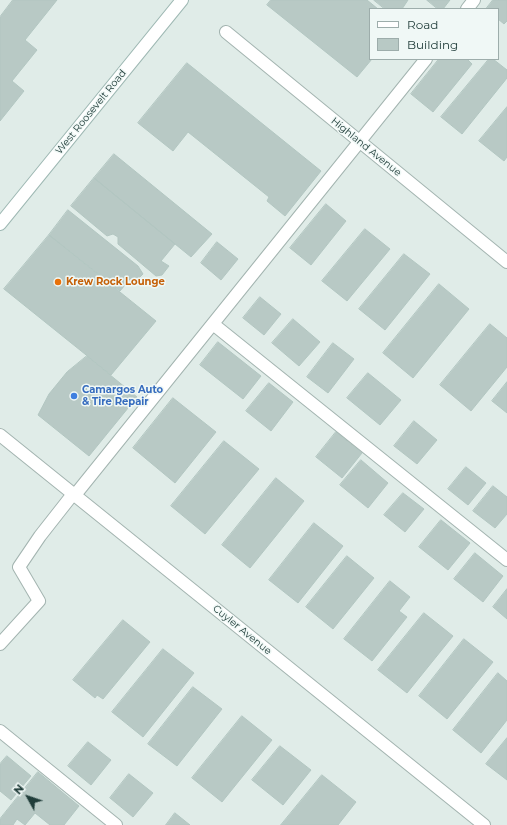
<!DOCTYPE html>
<html>
<head>
<meta charset="utf-8">
<style>
	body { margin:0 }
	#map { position:relative; width:507px; height:825px; overflow:hidden; background:#e0ece8; font-family:Montserrat,sans-serif }
	canvas { display:block }
	.legend { position:absolute; left:369px; top:8px; width:130px; height:52px; box-sizing:border-box; background:#f0f8f6; border:1px solid #9dadab; margin:0; padding:5px 7px; list-style:none; font-size:12px; color:#203d3a }
	.legend li { display:flex; align-items:center; gap:8px; height:20px }
	.legend b { width:20px; border:1px solid #9dadab }
	.north { position:absolute; left:8px; top:777px; width:40px; height:40px; -webkit-text-stroke:3px #f0f8f6; paint-order:stroke; rotate:310deg; font-size:11px; font-weight:700; line-height:16px; text-align:center; color:#203d3a }
	.north::after { content:''; display:block; margin:auto; width:14px; height:18px; background:#203d3a; clip-path:polygon(50% 0,100% 100%,50% 72%,0 100%) }
</style>
</head>
<body>
<div id="map">
<canvas width="507" height="825"></canvas>
<ul class="legend">
<li><b style="height:5px;background:#fff"></b>Road</li>
<li><b style="height:11px;background:#b8c9c5"></b>Building</li>
</ul>
<div class="north">N</div>
</div>
<script>
const g = document.querySelector('canvas').getContext('2d');
g.lineJoin = 'round';
function paint(path, color) {
  g.fillStyle = color;
  g.fill(path, 'evenodd');
}
function stroke(path, color, width, dash) {
  g.strokeStyle = color;
  g.lineWidth = width;
  g.lineCap = dash ? 'butt' : 'round';
  g.setLineDash(dash || []);
  g.stroke(path);
}
function label(font, color, halo, rows, align = 'center') {
  g.font = font + ' Montserrat,sans-serif';
  g.lineWidth = 3;
  g.setLineDash([]);
  g.textBaseline = 'middle';
  g.strokeStyle = halo;
  g.fillStyle = color;
  for (const [text, x, y, turn = 0] of rows) {
    g.save();
    g.translate(x, y);
    g.rotate((+turn || 0) * Math.PI / 180);
    g.textAlign = isNaN(turn) ? turn : align;
    if (halo) g.strokeText(text, 0, 0);
    g.fillText(text, 0, 0);
    g.restore();
  }
}
const building = new Path2D(`
	M 13,0 L 57,0 L 25,40 L 37,50 L 12,81 L 24,91 L 0,121 L 0,17 Z
	M 271,0 L 367,0 L 378,9 L 370,9 L 370,59 L 372,59 L 357,77 L 267,5 Z
	M 374,0 L 408,0 L 402,9 L 385,9 Z
	M 427,0 L 450,0 L 443,9 L 438,9 Z
	M 493,0 L 507,0 L 507,21 L 504,24 L 498,19 L 498,9 L 486,9 Z
	M 439,59 L 467,59 L 472,64 L 433,112 L 411,94 Z
	M 489,59 L 493,59 L 507,70 L 507,78 L 462,134 L 441,117 Z
	M 187,63 L 321,171 L 285,216 L 267,201 L 269,197 L 188,132 L 173,151 L 138,123 Z
	M 507,107 L 507,157 L 504,161 L 479,141 Z
	M 114,154 L 212,234 L 191,257 L 94,178 Z
	M 94,178 L 175,244 L 161,261 L 169,266 L 162,275 L 156,276 L 118,244 L 118,237 L 113,234 L 107,236 L 71,206 Z
	M 326,204 L 346,221 L 311,265 L 290,248 Z
	M 68,210 L 138,266 L 143,274 L 138,279 L 130,279 L 120,291 L 49,235 Z
	M 365,229 L 390,249 L 347,301 L 322,281 Z
	M 49,235 L 156,321 L 111,375 L 4,289 Z
	M 217,242 L 238,259 L 221,280 L 201,263 Z
	M 404,254 L 430,274 L 385,330 L 359,309 Z
	M 439,284 L 469,309 L 413,378 L 383,353 Z
	M 260,297 L 281,314 L 264,335 L 243,318 Z
	M 293,319 L 320,342 L 299,366 L 272,343 Z
	M 490,324 L 507,338 L 507,367 L 471,411 L 440,385 Z
	M 218,342 L 261,376 L 243,399 L 200,365 Z
	M 333,343 L 354,359 L 328,393 L 307,377 Z
	M 87,356 L 137,397 L 89,456 L 38,415 L 49,394 L 67,372 Z
	M 368,373 L 401,400 L 380,425 L 347,398 Z
	M 507,382 L 507,413 L 492,401 Z
	M 269,383 L 293,402 L 271,431 L 246,411 Z
	M 173,398 L 216,432 L 175,483 L 133,448 Z
	M 414,421 L 437,440 L 417,464 L 394,446 Z
	M 336,432 L 362,453 L 342,478 L 316,457 Z
	M 224,441 L 259,469 L 205,534 L 171,506 Z
	M 361,460 L 388,483 L 368,508 L 340,485 Z
	M 466,467 L 486,483 L 468,505 L 448,489 Z
	M 276,478 L 304,501 L 250,568 L 222,545 Z
	M 493,486 L 507,497 L 507,514 L 495,528 L 473,511 Z
	M 403,493 L 424,509 L 405,532 L 384,515 Z
	M 441,520 L 470,543 L 448,570 L 419,547 Z
	M 314,523 L 343,546 L 298,603 L 269,580 Z
	M 475,553 L 503,576 L 483,602 L 454,579 Z
	M 347,556 L 374,578 L 333,629 L 306,607 Z
	M 390,581 L 410,597 L 399,611 L 407,617 L 372,661 L 344,639 Z
	M 507,589 L 507,619 L 493,607 Z
	M 424,613 L 453,636 L 407,693 L 378,670 Z
	M 123,620 L 150,642 L 103,699 L 97,695 L 95,698 L 73,680 Z
	M 464,639 L 493,662 L 447,719 L 419,696 Z
	M 163,649 L 194,673 L 143,737 L 112,712 Z
	M 498,673 L 507,681 L 507,720 L 481,753 L 453,730 Z
	M 193,687 L 222,709 L 177,766 L 148,744 Z
	M 242,716 L 272,740 L 222,802 L 192,778 Z
	M 507,738 L 507,780 L 486,764 Z
	M 88,742 L 111,760 L 91,785 L 68,766 Z
	M 280,746 L 311,770 L 283,805 L 252,780 Z
	M 7,756 L 31,776 L 11,800 L 0,791 L 0,764 Z
	M 38,772 L 79,806 L 64,825 L 50,825 L 35,813 L 25,825 L 17,819 L 13,825 L 0,825 L 0,819 Z
	M 129,774 L 153,793 L 133,817 L 110,798 Z
	M 322,775 L 356,802 L 338,825 L 281,825 Z
	M 175,813 L 190,825 L 166,825 Z`);
paint(building, '#b8c9c5');
stroke(building, '#b2c6c1', 1);
const lane = new Path2D(`
	M 467,9 L 474,0
	M 213,324 L 507,560
	M 75,495 L 426,59
	M 0,644 L 39,601 L 19,567 L 40,536 L 73,494
	M 0,731 L 116,825`);
const street = new Path2D(`
	M 226,32 L 507,262
	M 0,435 L 484,825`);
const secondary = new Path2D(`
	M 0,224 L 182,0`);
stroke(lane, '#a3b4b0', 14);
stroke(street, '#a3b4b0', 14);
stroke(secondary, '#9eb8b3', 14);
stroke(lane, '#fff', 12);
stroke(street, '#fff', 12);
stroke(secondary, '#fff', 12);
for (const [x, y, r, color] of [
	[58,282,4,"#e8710a"],
	[74,396,4,"#3f7fe0"]
]) {
  const dot = new Path2D();
  dot.arc(x, y, r, 0, 2 * Math.PI);
  g.fillStyle = color;
  g.fill(dot);
  stroke(dot, '#f0f8f6', 1.5);
}
label('10px', '#203d3a', '#f0f8f6', [
	["West Roosevelt Road",91,112,-51],
	["Highland Avenue",366,147,39],
	["Cuyler Avenue",242,630,39]
]);
label('bold 10px', '#c56008', '#f0f8f6', [
	["Krew Rock Lounge",66,282]
], 'left');
label('bold 10px', '#366cbe', '#f0f8f6', [
	["Camargos Auto",82,390],
	["& Tire Repair",82,402]
], 'left');
</script>
</body>
</html>
